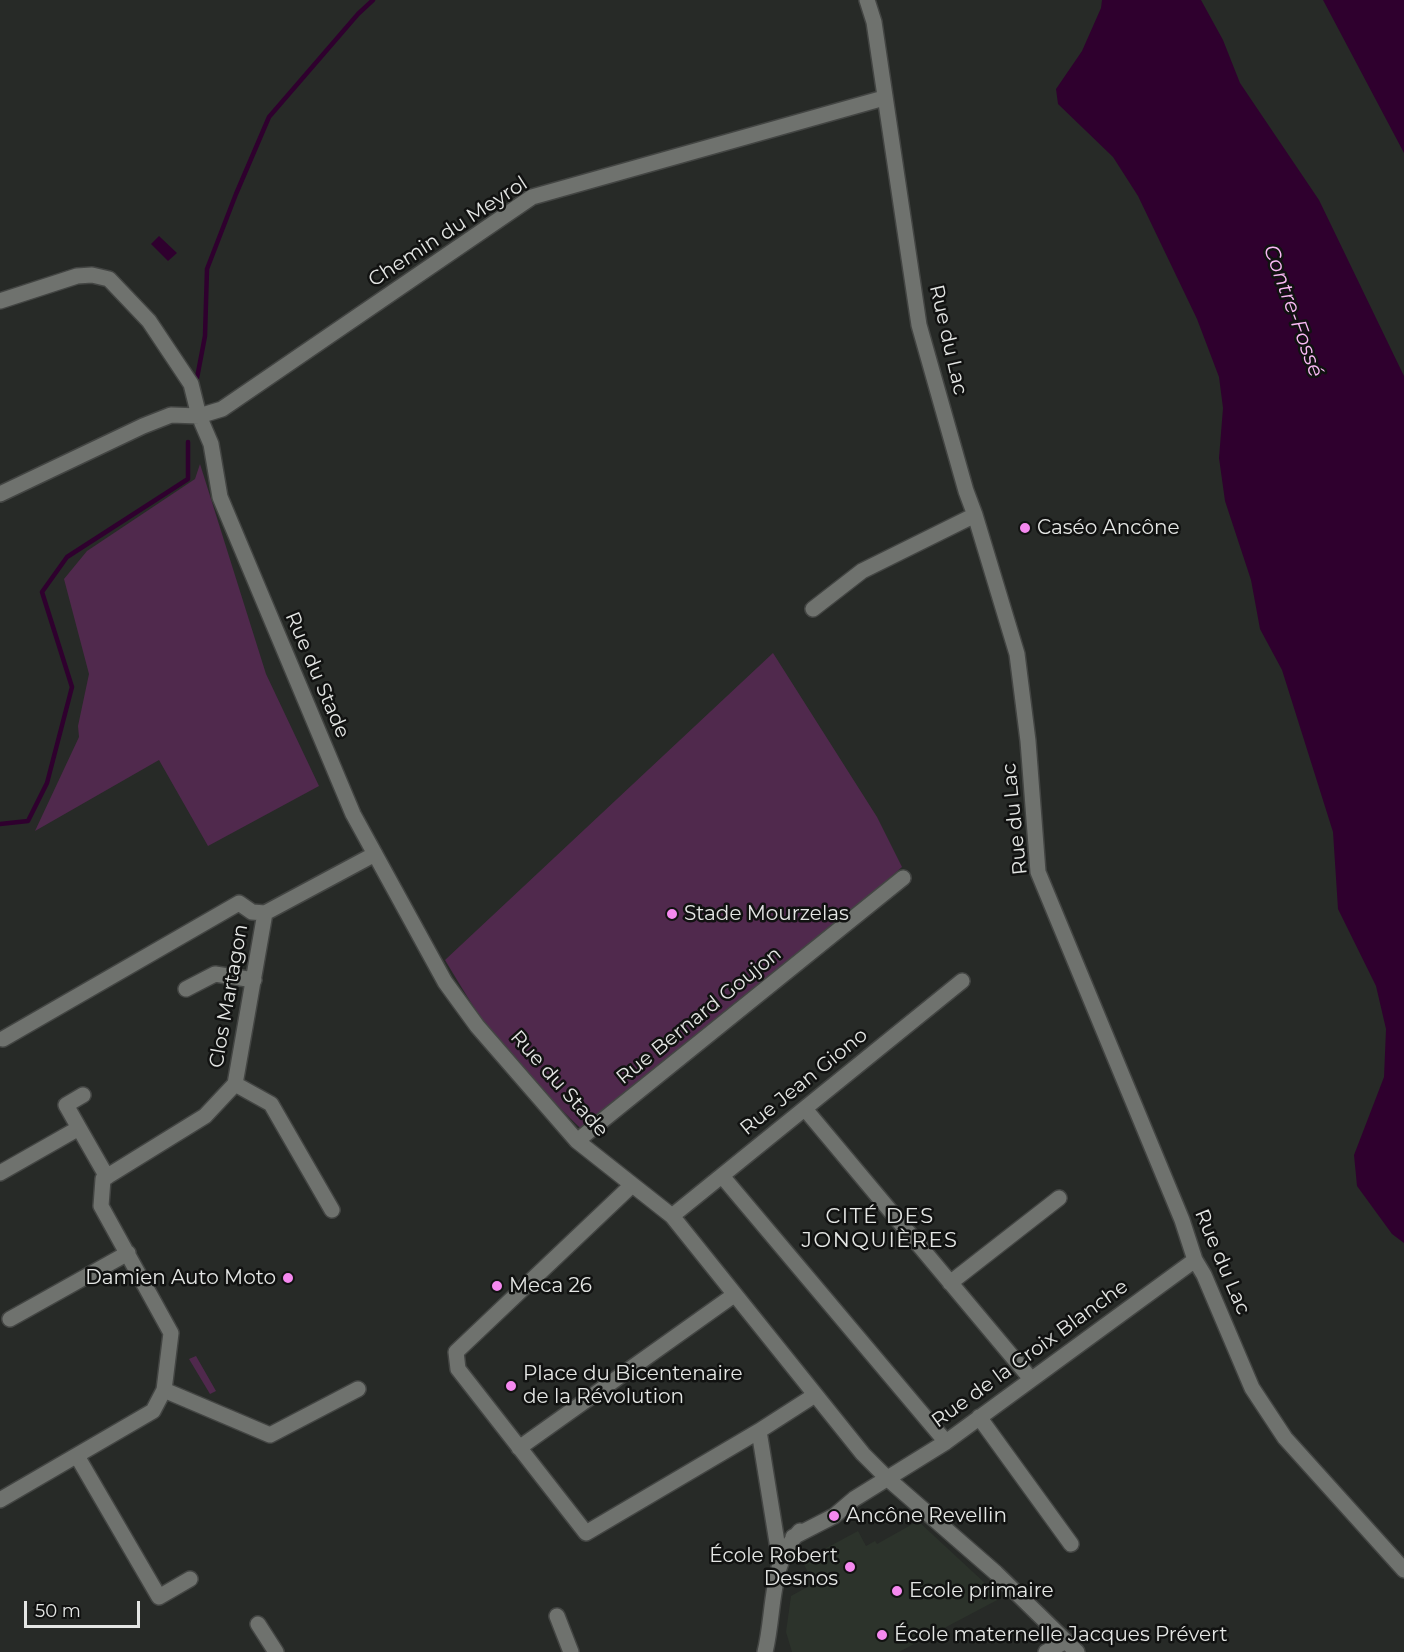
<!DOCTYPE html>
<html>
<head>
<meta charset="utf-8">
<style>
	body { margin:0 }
	#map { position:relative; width:1404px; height:1652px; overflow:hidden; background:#272a27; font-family:Montserrat,sans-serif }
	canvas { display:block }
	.scale { position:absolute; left:24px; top:1601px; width:116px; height:27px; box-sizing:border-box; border:3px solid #e4e6e4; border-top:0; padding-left:8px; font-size:18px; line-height:21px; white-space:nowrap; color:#e4e6e4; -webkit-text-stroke:4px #111211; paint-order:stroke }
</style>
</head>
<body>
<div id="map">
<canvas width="1404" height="1652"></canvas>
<div class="scale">50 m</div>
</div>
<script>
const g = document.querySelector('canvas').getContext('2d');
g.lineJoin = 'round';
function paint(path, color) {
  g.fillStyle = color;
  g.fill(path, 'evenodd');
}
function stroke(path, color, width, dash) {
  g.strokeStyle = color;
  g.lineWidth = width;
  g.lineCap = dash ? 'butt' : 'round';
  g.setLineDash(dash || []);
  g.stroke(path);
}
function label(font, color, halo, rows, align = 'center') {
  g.font = font + ' Montserrat,sans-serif';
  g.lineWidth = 5;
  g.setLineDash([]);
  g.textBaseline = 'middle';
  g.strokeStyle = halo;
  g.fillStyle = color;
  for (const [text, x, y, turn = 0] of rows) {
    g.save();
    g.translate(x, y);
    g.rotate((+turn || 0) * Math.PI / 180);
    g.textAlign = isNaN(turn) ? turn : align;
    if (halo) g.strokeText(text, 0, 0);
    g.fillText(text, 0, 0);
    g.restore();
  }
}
paint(new Path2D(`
	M 918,1521 L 1001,1598 L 899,1652 L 792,1652 L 786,1632 L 791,1596 L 811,1585 L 808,1578 L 810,1576 L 802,1561 L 858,1531 L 866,1546 L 875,1541 L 877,1544 Z`), '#2c332b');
paint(new Path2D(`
	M 200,464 L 266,674 L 319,786 L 208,846 L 159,760 L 35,831 L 79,737 L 78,726 L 89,674 L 64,579 L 87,551 L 195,479 Z
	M 773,653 L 877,817 L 902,867 L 591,1138 C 551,1101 511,1059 479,1015 C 467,997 456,978 445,960 Z
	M 196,1356 L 216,1391 L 210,1394 L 189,1359 Z`), '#50294d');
paint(new Path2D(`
	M 1102,0 L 1201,0 L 1223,40 L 1240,83 L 1319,200 L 1404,376 L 1404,1243 L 1392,1234 L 1357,1186 L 1354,1155 L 1384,1077 L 1386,1029 L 1376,986 L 1338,909 L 1333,832 L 1282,670 L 1260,629 L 1251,580 L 1225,501 L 1219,458 L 1223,408 L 1219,377 L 1197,319 L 1138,196 L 1113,157 L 1058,104 L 1056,89 L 1082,51 L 1101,8 Z
	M 1323,0 L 1404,0 L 1404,153 Z
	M 159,236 L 177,253 L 168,261 L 151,244 Z`), '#2f002e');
stroke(new Path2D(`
	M 197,378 L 205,336 L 207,269 L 236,194 L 269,117 L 358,14 L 373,0
	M 0,824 L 28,821 L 47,783 L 72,687 L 42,592 L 67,557 L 188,479 L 188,442`), '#2f002e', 4.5);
const minor = new Path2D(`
	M 867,0 L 874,22 L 919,325 L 966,491 L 975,515 L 1017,654 L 1028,741 L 1038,872 L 1182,1220 L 1195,1260 L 1204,1275 L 1252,1388 L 1285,1438 L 1404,1570
	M 0,301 L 77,276 L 92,275 L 109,279 L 149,321 L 191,384 L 199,416 L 211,444 L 220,497 L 353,814 L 445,982 L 477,1026 L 577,1141 L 672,1216 L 863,1454 L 887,1478 L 996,1573 L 1077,1652
	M 0,494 L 143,426 L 171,415 L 199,416 L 222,409 L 532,197 L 884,98
	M 813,609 L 862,571 L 975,515
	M 186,989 L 215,974 L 254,980
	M 3,1039 L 239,903 L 252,912 L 265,913
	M 235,1084 L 271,1104 L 332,1210
	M 805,1109 L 1031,1379
	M 79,1128 L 66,1105 L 83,1095
	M 577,1141 L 903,878
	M 0,1173 L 79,1128 L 107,1177
	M 722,1176 L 946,1442
	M 632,1185 L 456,1352 L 458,1369 L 586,1533 L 759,1431 L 815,1395
	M 672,1216 L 962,981
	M 950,1283 L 1059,1198
	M 10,1319 L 128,1253
	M 164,1390 L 270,1435 L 358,1389
	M 979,1417 L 1071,1544
	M 759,1431 L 780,1561
	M 519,1448 L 734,1295
	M 77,1456 L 159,1597 L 190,1579
	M 0,1500 L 153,1411 L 164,1390 L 171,1333 L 101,1206 L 103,1179 L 205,1116 L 235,1084 L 265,913 L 375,854
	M 793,1537 L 834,1516 L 854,1499 L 946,1442 L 1195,1260
	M 557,1616 L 571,1652
	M 258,1624 L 276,1652
	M 765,1652 C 775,1612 769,1561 800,1531
	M 1046,1652 L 1066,1641`);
stroke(minor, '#434543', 18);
stroke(minor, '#6f726e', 15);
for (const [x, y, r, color] of [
	[1025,528,6,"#f589ef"],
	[672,914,6,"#f589ef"],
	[288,1278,6,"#f589ef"],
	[497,1286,6,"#f589ef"],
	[511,1386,6,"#f589ef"],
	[834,1516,6,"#f589ef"],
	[850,1567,6,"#f589ef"],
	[897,1591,6,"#f589ef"],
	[882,1635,6,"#f589ef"]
]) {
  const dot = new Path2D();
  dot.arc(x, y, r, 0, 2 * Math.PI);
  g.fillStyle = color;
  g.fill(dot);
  stroke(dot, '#111211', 2);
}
label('20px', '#e4e6e4', '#111211', [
	["Chemin du Meyrol",448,232,-33],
	["Rue du Lac",948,340,77],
	["Rue du Stade",317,675,67],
	["Rue du Lac",1015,819,-96],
	["Clos Martagon",229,996,-80],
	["Rue Bernard Goujon",699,1016,-39],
	["Rue Jean Giono",804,1082,-39],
	["Rue du Stade",559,1084,48],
	["Rue du Lac",1222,1262,67],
	["Rue de la Croix Blanche",1030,1354,-36]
]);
label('20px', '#e4e6e4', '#111211', [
	["Caséo Ancône",1037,528],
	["Stade Mourzelas",684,914],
	["Damien Auto Moto",276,1278,"right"],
	["Meca 26",509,1286],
	["Place du Bicentenaire",523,1374],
	["de la Révolution",523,1397],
	["Ancône Revellin",846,1516],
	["École Robert",838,1556,"right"],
	["Desnos",838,1579,"right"],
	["Ecole primaire",909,1591],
	["École maternelle Jacques Prévert",894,1635]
], 'left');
label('italic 21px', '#f9b9f4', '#111211', [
	["Contre-Fossé",1293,311,70]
]);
g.letterSpacing = '1.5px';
label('21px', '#e4e6e4', '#111211', [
	["CITÉ DES",880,1217],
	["JONQUIÈRES",880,1241]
]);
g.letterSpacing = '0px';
</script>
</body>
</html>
